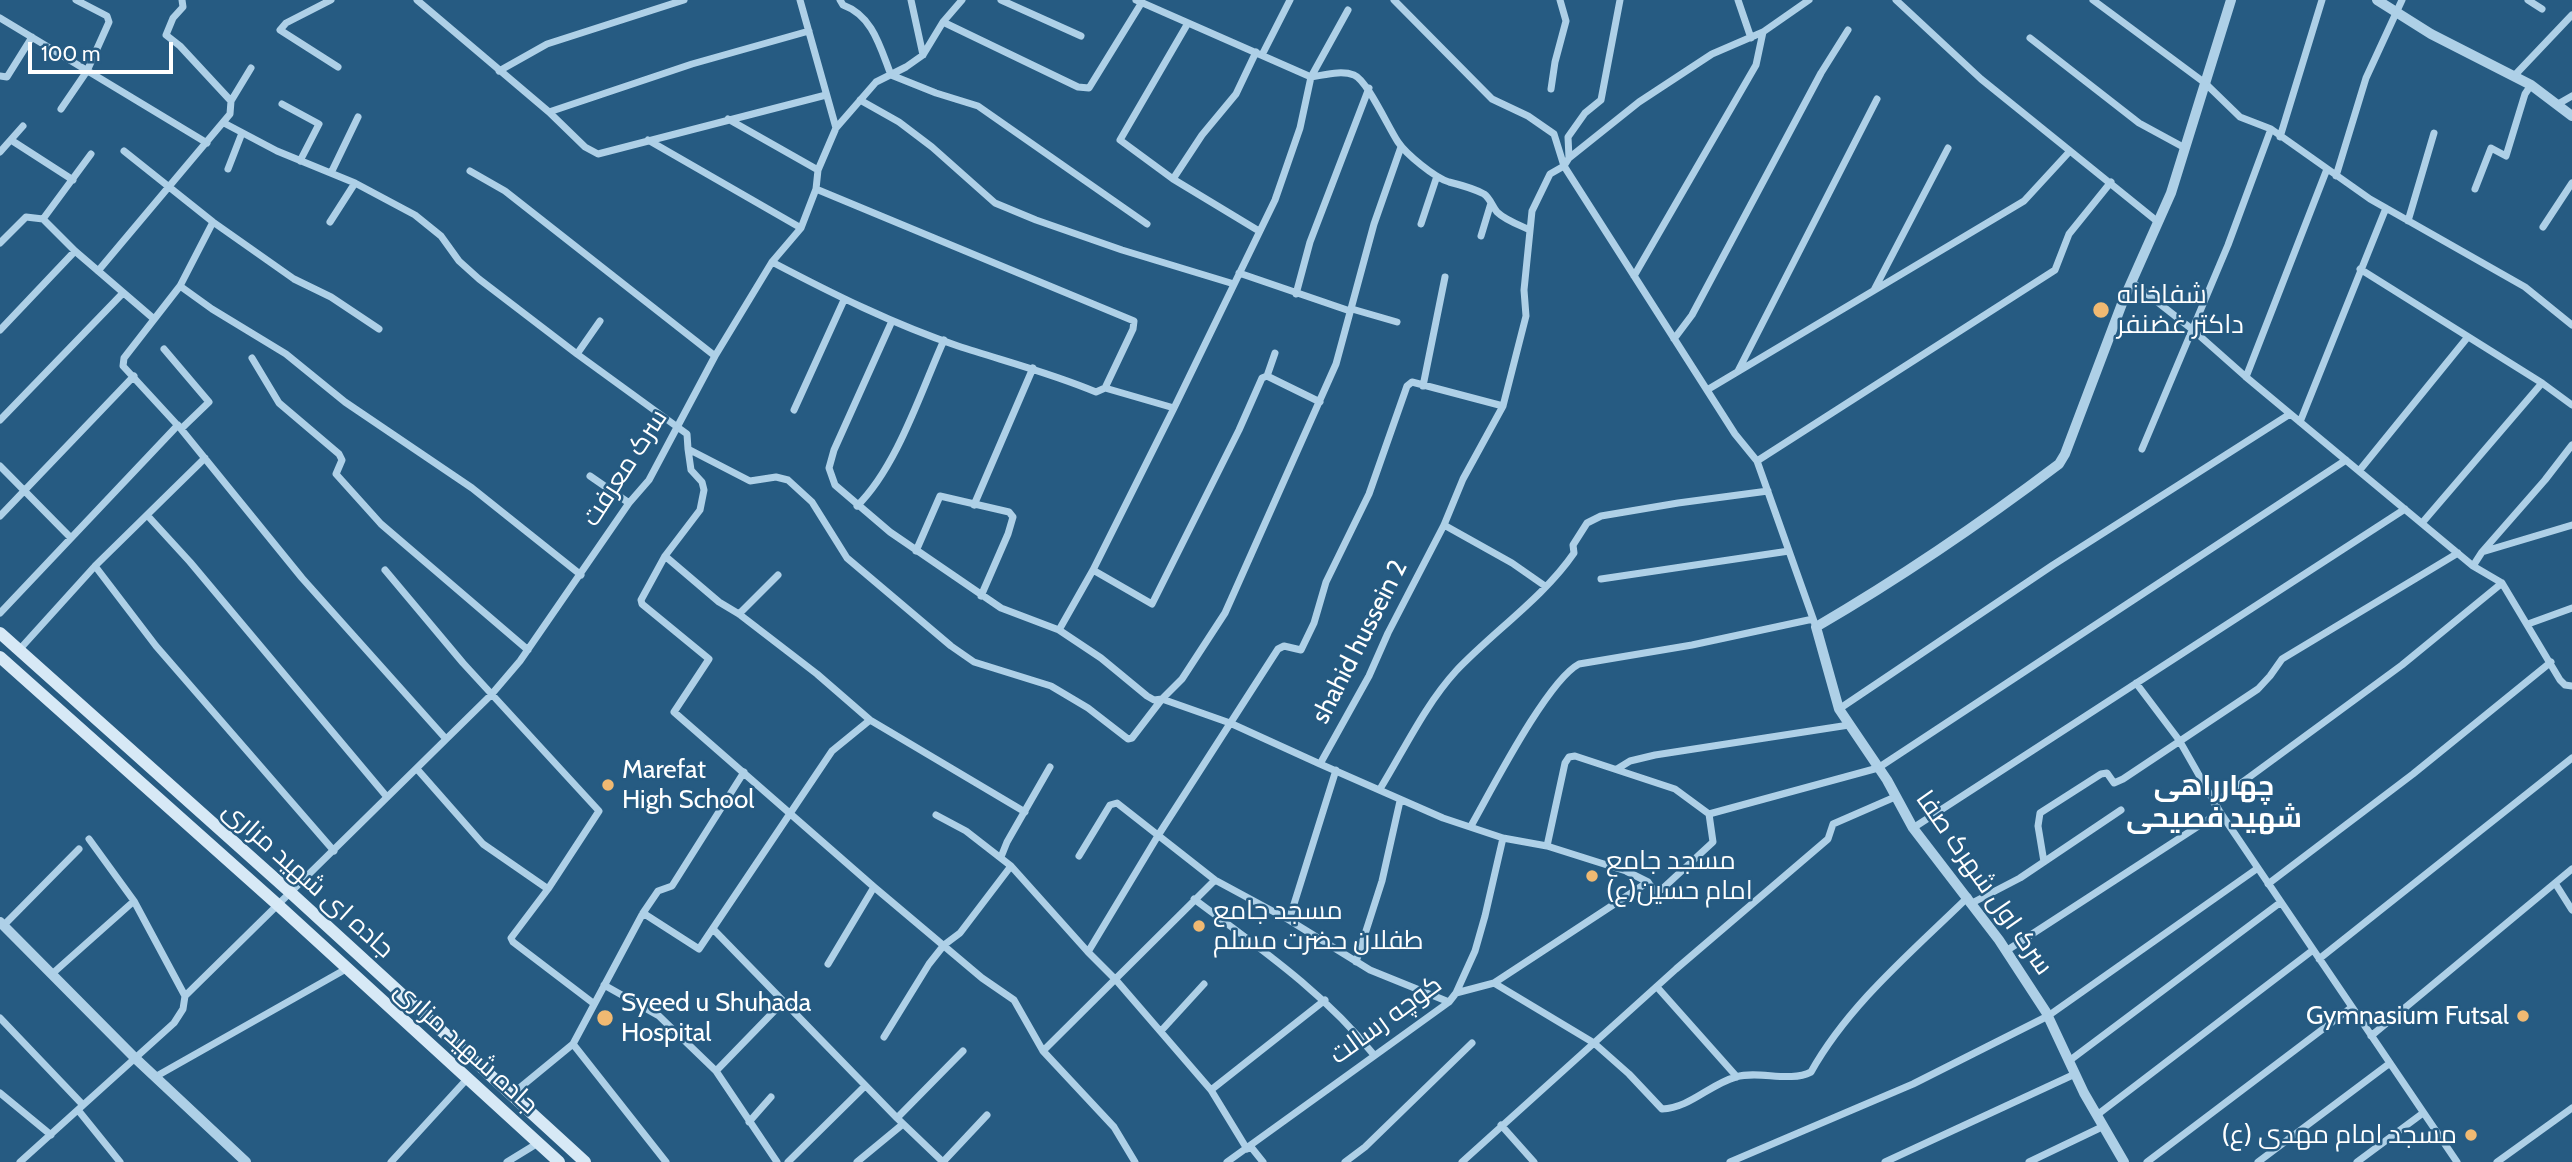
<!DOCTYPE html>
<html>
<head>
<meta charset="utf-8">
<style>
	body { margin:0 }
	#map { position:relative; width:2572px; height:1162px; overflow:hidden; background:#265b82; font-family:Cabin,sans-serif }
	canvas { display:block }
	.scale { position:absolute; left:28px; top:42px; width:145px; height:32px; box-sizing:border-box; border:4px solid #fff; border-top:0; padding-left:9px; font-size:21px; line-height:24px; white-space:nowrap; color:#fff; -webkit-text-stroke:5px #265b82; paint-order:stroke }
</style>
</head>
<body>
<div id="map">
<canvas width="2572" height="1162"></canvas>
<div class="scale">100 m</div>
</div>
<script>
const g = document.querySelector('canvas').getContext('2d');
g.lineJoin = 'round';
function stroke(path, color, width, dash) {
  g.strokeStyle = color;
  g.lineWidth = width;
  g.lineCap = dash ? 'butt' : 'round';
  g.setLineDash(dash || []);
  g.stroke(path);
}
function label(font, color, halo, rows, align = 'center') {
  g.font = font + ' Cabin,Cairo,sans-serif';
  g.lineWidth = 5;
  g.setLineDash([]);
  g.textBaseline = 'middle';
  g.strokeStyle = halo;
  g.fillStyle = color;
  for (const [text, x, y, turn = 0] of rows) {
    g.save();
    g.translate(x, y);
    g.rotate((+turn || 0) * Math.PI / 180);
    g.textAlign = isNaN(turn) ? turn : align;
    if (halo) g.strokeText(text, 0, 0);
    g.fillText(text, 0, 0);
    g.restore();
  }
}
stroke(new Path2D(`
	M 331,0 L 286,23 L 280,30 L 338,67
	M 417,0 L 549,112 L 585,147 L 598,154 L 826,95
	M 800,0 L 836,128
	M 840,0 L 843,5 C 873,16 880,47 891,75 L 936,93 L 978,106 L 1147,224
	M 911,0 L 923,55
	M 1001,0 L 1081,36
	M 1136,0 L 1311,77 C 1325,75 1341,70 1354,75 C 1367,80 1388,127 1398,142 C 1406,154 1435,178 1449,182 C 1461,185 1473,188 1484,194 C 1490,198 1492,206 1497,212 C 1505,220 1519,225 1530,230
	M 1394,0 L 1492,99 L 1528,116 L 1554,134 L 1564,166 L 1735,434 L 1757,461 L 1816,627
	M 1620,0 L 1601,100 L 1585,113 L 1568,137 L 1569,158 L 1564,166 L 1550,174 L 1532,211 L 1524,290 L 1526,316 L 1503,406 L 1463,479 L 1444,525 L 1388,633 L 1369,676 L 1320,764 L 1443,818 L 1503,838 L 1547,846 L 1626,871 L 1648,882 L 1654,891 L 1661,890 L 1713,842 L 1709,814 L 1878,768 L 2346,460
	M 1738,0 L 1751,38
	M 1896,0 L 1981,79 L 2158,222
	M 2093,0 L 2205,83 L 2240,117 L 2271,129 L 2370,199 L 2525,287 L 2572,325
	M 2528,0 L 2542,9
	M 0,18 L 207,143
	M 943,22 L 1078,87 L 1089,88 L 1142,2
	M 1188,23 L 1120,140 L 1173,179 L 1259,231
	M 2030,38 L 2139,123 L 2185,148
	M 1262,55 L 1290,0
	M 499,71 L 547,44 L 684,0
	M 0,76 L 7,77 L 32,37
	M 2514,76 L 2572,15
	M 1551,89 L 1555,62 L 1566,21 L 1560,0
	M 860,100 L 899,122 L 932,147 L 995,203 L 1036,220 L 1122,250 L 1234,284
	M 231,101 L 251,68
	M 282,104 L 319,124 L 300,161
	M 2558,104 L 2572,96
	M 61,109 L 87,71 L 109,22 L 107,16 L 76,0
	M 549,112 L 692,64 L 809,31
	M 728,119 L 818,170
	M 224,123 L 277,151 L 355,183 L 415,215 L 441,236 L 459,261 L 479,279 L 577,354 L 687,434 L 688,449 L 750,481 L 776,477 L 788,480 L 812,502 L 847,558 L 951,646 L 974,662 L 1051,686 L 1088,708 L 1128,739 L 1132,738 L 1162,699 L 1182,679 L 1225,613 L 1336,364 L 1374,224 L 1401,147
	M 2280,137 L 2322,0
	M 11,140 L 73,180
	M 648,140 L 801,228
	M 124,151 L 213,222 L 294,279 L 331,297 L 379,329
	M 0,152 L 23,126
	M 1569,158 L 1639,102 L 1712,54 L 1763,32 L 1809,0
	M 228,169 L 242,133
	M 470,171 L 505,191 L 715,356
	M 331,173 L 358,117
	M 2336,176 L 2366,78 L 2402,0
	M 1173,179 L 1202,135 L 1236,94 L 1256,52
	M 2475,189 L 2491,148 L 2506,156 L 2525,94 L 2531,85
	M 43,219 L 75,251 L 154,319
	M 2408,221 L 2434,133
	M 213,222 L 180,286 L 124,358 L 123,366 L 181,429 L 302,578 L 446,739
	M 330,222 L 355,183
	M 1421,224 L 1437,176
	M 2543,227 L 2572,183
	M 1481,236 L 1491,203
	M 0,243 L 26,217 L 43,219 L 91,154
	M 772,262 C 833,294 893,324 958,346 C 1004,361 1051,373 1096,392 L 1105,388 L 1133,329 L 1134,321 L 816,189
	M 2360,269 L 2542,383 L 2572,405
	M 98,271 L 230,114 L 231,101 L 180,46 L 166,35 L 173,18 L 183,7 L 182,0
	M 1239,273 L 1350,311
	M 1634,276 L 1756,65 L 1763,32
	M 2132,282 L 2193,330 L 2246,377 L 2473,566 L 2502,583 L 2560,680 L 2565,685 L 2572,686
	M 180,286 L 212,309 L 286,354 L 345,402 L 472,488 L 581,575
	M 1874,290 L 1948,148
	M 1296,294 L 1310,242 L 1369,88
	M 1352,309 L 1397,322
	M 892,321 L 834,450 L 829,468 L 835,485 L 890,532 L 1001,608 L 1059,630 L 1101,658 L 1147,696 L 1154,700 L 1162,699 L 1230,723 L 1320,764
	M 0,330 L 75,251
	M 1674,339 L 1692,315 L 1821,73 L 1848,30
	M 164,349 L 209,402 L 181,429
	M 577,354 L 600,321
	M 252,358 L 279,403 L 339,454 L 342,460 L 336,474 L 381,524 L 528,650
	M 1738,371 L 1877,99
	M 1267,376 L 1275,353
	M 2246,377 L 2327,169
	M 1423,386 L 1445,277
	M 1105,388 L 1174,408
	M 1707,390 L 2024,201 L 2070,151
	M 794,410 L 844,300
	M 0,420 L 123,293
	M 2300,422 L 2386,208
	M 688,449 L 691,470 L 702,482 L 704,490 L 700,510 L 665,556 L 641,600 L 642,604 L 709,659 L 674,712 L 874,887 L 982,978 L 1014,1000 L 1043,1051 L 1114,1127 L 1135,1162
	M 2142,449 L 2228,245 L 2271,129
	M 1757,461 L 2055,270 L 2069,234 L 2111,182
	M 0,466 L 71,538
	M 2359,471 L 2467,338
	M 590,476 L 629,503
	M 974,505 L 1033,368
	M 857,506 C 897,467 921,391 944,340
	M 147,515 L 190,562 L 387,797
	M 0,516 L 134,376
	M 2422,523 L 2542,383
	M 1444,525 L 1512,563 L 1545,586
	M 916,551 L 940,496 L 1009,512 L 1013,517 L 1008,534 L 981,596
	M 2482,552 L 2545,480 L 2572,445
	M 665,556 L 719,602 L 739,614 L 817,674 L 870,720 L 1025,812
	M 95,566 L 156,646 L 334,851
	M 2473,566 L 2482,552 L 2572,525
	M 385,570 L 463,663 L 599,811 L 548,889 L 511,938 L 513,942 L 593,1003
	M 1093,570 L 1152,604 L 1239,430 L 1262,378 L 1267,376 L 1320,402
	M 1601,579 L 1789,551
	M 0,613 L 178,425
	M 739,614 L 778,575
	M 2528,624 L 2572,608
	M 1059,630 L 1093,570 L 1174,408 L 1275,200 L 1300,128 L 1311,77 L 1348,10
	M 19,650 L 95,566 L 205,458
	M 2136,683 L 2179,740 L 2220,812 L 2457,1162
	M 1839,709 L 2053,565 L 2290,414
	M 417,769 L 483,844 L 548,889
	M 1617,769 L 1630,761 L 1655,755 L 1849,725
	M 1380,789 C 1404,750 1425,705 1456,671 C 1494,631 1543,598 1574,553 L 1573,545 L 1587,523 L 1601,516 L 1678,503 L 1768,491
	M 2214,803 L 2402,665 L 2502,583
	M 936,815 L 966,831 L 1011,866 L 1088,952 L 1116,980 L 1211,1090 L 1247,1149
	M 1471,826 C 1492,789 1547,681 1579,664 L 1692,645 L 1813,619
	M 1913,828 L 2405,509
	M 89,839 L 134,901 L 185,996
	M 1547,846 L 1565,763 L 1569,757 L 1575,756 L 1675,789 L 1709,814
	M 1079,856 L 1110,805 L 1117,803 L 1215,880 L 1289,920 L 1370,970 L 1449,1002
	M 1001,857 L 1007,842 L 1050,767
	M 2044,862 L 2038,826 L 2040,813 L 2101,774 L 2107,773 L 2114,783 L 2123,779 L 2258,689 L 2270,676 L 2282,659 L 2458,553
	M 2555,883 L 2572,910
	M 2268,884 L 2413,774 L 2551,662
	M 1194,899 C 1258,947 1324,992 1374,1055
	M 1972,903 L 2020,878 L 2121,810
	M 643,913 L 699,949 L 832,751 L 870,720
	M 1289,920 L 1336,770
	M 3,926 L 79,849
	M 714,930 L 897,1118 L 943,1162
	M 2006,951 L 2220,812
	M 1088,952 L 1159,834 L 1278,649 L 1284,646 L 1301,650 L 1314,623 L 1326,582 L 1369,494 L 1407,386 L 1412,382 L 1503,406
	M 2319,959 L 2572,758
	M 1356,962 L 1382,881 L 1400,801
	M 828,964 L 874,887
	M 52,974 L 134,901
	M 1494,983 L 1594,1043 L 1629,1074 L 1662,1109 C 1690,1108 1710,1084 1736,1077 C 1759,1070 1789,1083 1811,1072 C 1849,1004 1912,952 1968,897
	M 604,985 L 659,1016 L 716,1071 L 777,1162
	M 1657,987 L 1737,1077
	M 1456,993 L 1475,951 L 1485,916 L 1503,838
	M 0,1018 L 83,1105
	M 1161,1031 L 1204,984
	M 2371,1036 L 2572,869
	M 884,1037 L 929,964 L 944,945 L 960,933 L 1011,866
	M 573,1044 L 666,1162
	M 1043,1051 L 1215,880
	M 2069,1061 L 2281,902
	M 716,1071 L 783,1002
	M 155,1077 L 346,969
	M 1211,1090 L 1325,1000
	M 0,1093 L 51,1135
	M 511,1095 L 573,1044 L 643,913 L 658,891 L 672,886 L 744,772
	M 78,1110 L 120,1162
	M 2097,1115 L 2313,950
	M 897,1118 L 963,1051
	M 749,1122 L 771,1097
	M 1501,1125 L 1534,1162
	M 1251,1147 L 1263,1162
	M 20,1162 L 174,1023 L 183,1009 L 185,996 L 491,695 L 520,661 L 629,503 L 649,480 L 715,356 L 772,262 L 801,228 L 816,189 L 818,170 L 836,128 L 876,82 L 906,67 L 923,55 L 943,22 L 962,0
	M 391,1162 L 467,1079
	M 507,1162 L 538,1143
	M 788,1162 L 865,1086
	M 857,1162 L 903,1124
	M 943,1162 L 987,1115
	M 1227,1162 L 1449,1002 L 1456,993 L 1494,983 L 1648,882
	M 1345,1162 L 1365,1147 L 1472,1043
	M 1462,1162 L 1676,969 L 1828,839 L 1833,824 L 1895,797
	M 1730,1162 L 1913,1084 L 2048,1016 L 2258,868
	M 1885,1162 L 2075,1074
	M 2029,1162 L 2104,1126
	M 2147,1162 L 2352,1007
	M 2258,1162 L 2390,1063
	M 2357,1162 L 2423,1113
	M 2497,1162 L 2572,1108`), '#aed0e7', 7);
stroke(new Path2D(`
	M 2377,0 L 2431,34 L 2531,85 L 2572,116
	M 0,922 L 135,1058 L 246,1162
	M 2124,1162 L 2084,1093 L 2046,1012 L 1999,940 L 1913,828 L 1887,780 L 1839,709 L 1816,627 C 1900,578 1981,523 2059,464 L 2065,454 L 2123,301 L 2171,193 L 2231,0`), '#aed0e7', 10);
stroke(new Path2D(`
	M 0,633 L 291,893 L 585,1162
	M 0,657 L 278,905 L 559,1162`), '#d7e9f6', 12);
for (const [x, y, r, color] of [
	[2101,310,9,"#f0b972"],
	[608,785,7,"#f0b972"],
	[1592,876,7,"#f0b972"],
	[1199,926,7,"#f0b972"],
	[2523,1016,7,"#f0b972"],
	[605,1018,9,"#f0b972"],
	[2471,1135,7,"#f0b972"]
]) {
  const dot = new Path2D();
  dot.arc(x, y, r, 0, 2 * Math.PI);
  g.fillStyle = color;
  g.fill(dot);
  stroke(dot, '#265b82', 2.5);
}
label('26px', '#fff', '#265b82', [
	["شفاخانه",2117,295],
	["داکتر غضنفر",2117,325],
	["Marefat",622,770],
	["High School",622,800],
	["مسجد جامع",1606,861],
	["امام حسین(ع)",1606,891],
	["مسجد جامع",1213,911],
	["طفلان حضرت مسلم",1213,941],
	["Syeed u Shuhada",621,1003],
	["Hospital",621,1033],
	["Gymnasium Futsal",2509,1016,"right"],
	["(مسجد امام مهدی (ع",2457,1135,"right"]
], 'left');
label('26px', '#fff', '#265b82', [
	["سرک معرفت",625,468,-57],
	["shahid hussein 2",1360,642,-63],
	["جاده ای شهید مزاری",308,880,42],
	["سرک اول شهرک صفا",1984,883,55],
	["کوچه رسالت",1386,1020,-36],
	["جاده شهید مزاری",466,1048,42]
]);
label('bold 28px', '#fff', '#265b82', [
	["چهارراهی",2214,787],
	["شهید فصیحی",2214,819]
]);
</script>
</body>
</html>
